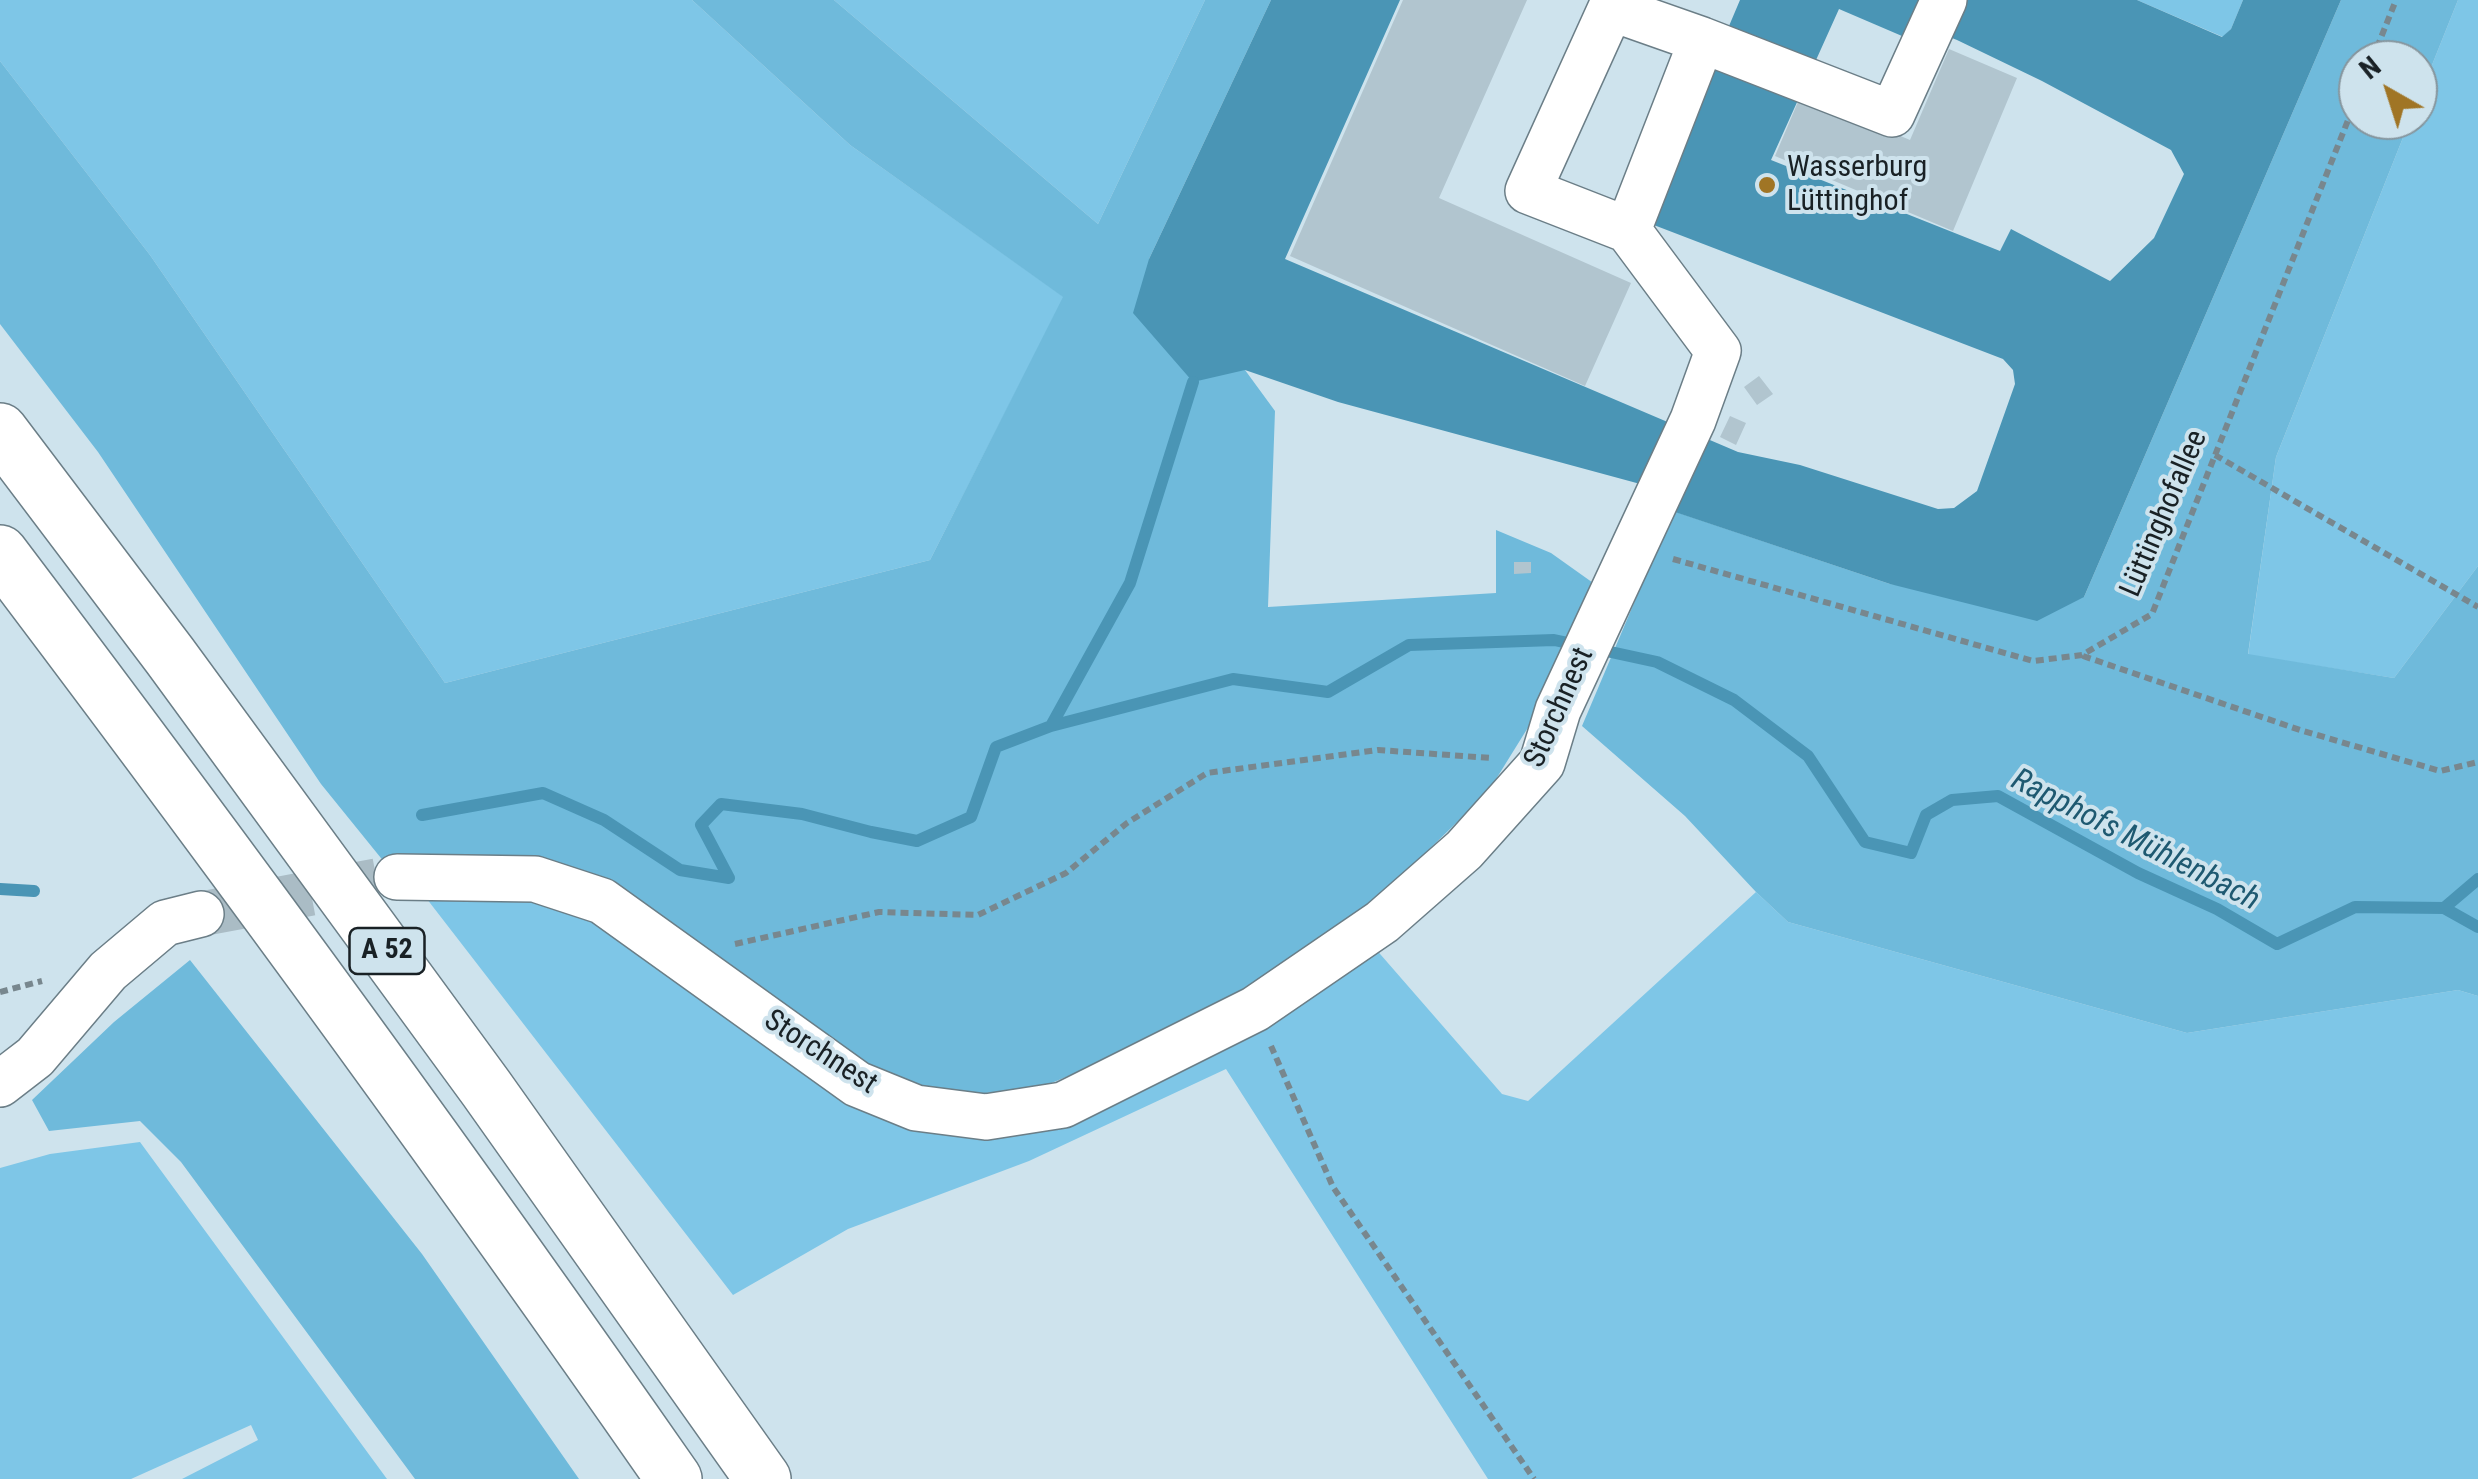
<!DOCTYPE html>
<html>
<head>
<meta charset="utf-8">
<style>
	body { margin:0 }
	#map { position:relative; width:2478px; height:1479px; overflow:hidden; background:#cee3ed; font-family:"Roboto Condensed",sans-serif }
	canvas { display:block }
	.north { position:absolute; left:2338px; top:40px; width:100px; height:100px; box-sizing:border-box; background:#cee3ed; border:2px solid #86959d; border-radius:50%; rotate:321deg; font-size:28px; font-weight:700; line-height:40px; text-align:center; color:#192125 }
	.north::after { content:''; display:block; margin:auto; width:35px; height:45px; background:#a07525; clip-path:polygon(50% 0,100% 100%,50% 72%,0 100%) }
</style>
</head>
<body>
<div id="map">
<canvas width="2478" height="1479"></canvas>
<div class="north">N</div>
</div>
<script>
const g = document.querySelector('canvas').getContext('2d');
g.lineJoin = 'round';
function paint(path, color) {
  g.fillStyle = color;
  g.fill(path, 'evenodd');
}
function stroke(path, color, width, dash) {
  g.strokeStyle = color;
  g.lineWidth = width;
  g.lineCap = dash ? 'butt' : 'round';
  g.setLineDash(dash || []);
  g.stroke(path);
}
function label(font, color, halo, rows, align = 'center') {
  g.font = font + ' "Roboto Condensed",sans-serif';
  g.lineWidth = 8;
  g.setLineDash([]);
  g.textBaseline = 'middle';
  g.strokeStyle = halo;
  g.fillStyle = color;
  for (const [text, x, y, turn = 0] of rows) {
    g.save();
    g.translate(x, y);
    g.rotate((+turn || 0) * Math.PI / 180);
    g.textAlign = isNaN(turn) ? turn : align;
    if (halo) g.strokeText(text, 0, 0);
    g.fillText(text, 0, 0);
    g.restore();
  }
}
paint(new Path2D(`
	M 0,0 L 692,0 L 850,145 L 1064,297 L 930,560 L 445,683 L 150,255 L 0,61 Z
	M 834,0 L 1205,0 L 1098,224 Z
	M 2137,0 L 2243,0 L 2231,29 L 2223,37 Z
	M 2458,0 L 2478,0 L 2478,566 L 2394,678 L 2248,655 L 2276,457 L 2410,120 L 2418,120 L 2418,100 Z
	M 477,889 L 593,914 L 970,1132 L 1374,947 L 1502,1094 L 1528,1101 L 1756,892 L 1788,922 L 2187,1033 L 2458,990 L 2478,996 L 2478,1479 L 1488,1479 L 1226,1069 L 1029,1161 L 848,1229 L 733,1295 L 420,890 Z
	M 140,1142 L 387,1479 L 182,1479 L 258,1440 L 251,1425 L 131,1479 L 0,1479 L 0,1168 L 50,1154 Z`), '#7ec6e7');
paint(new Path2D(`
	M 692,0 L 834,0 L 1098,224 L 1205,0 L 1271,0 L 1149,259 L 1245,370 L 1275,411 L 1268,607 L 1496,593 L 1496,530 L 1551,553 L 1596,585 L 1537,713 L 1488,792 L 1377,900 L 1196,1023 L 1037,1089 L 959,1095 L 876,1075 L 605,882 L 389,868 L 321,784 L 98,452 L 0,324 L 0,61 L 150,255 L 445,683 L 930,560 L 1063,297 L 850,145 Z
	M 2341,0 L 2458,0 L 2418,100 L 2418,60 L 2358,60 L 2358,120 L 2410,120 L 2276,457 L 2248,654 L 2394,678 L 2478,566 L 2478,996 L 2458,990 L 2187,1033 L 1788,922 L 1756,892 L 1685,816 L 1582,726 L 1673,511 L 1890,584 L 2084,597 Z
	M 190,960 L 422,1254 L 579,1479 L 415,1479 L 181,1162 L 140,1121 L 49,1131 L 32,1100 L 114,1022 Z`), '#6fbadb');
paint(new Path2D(`
	M 1271,0 L 1400,0 L 1285,259 L 1738,452 L 1800,465 L 1938,509 L 1954,508 L 1977,491 L 2015,384 L 2013,370 L 2003,359 L 1646,222 L 1740,0 L 2137,0 L 2222,37 L 2231,29 L 2243,0 L 2341,0 L 2084,597 L 2037,621 L 1890,584 L 1651,504 L 1655,488 L 1338,402 L 1245,370 L 1193,382 L 1133,313 L 1149,259 ZM 1839,9 L 1909,39 L 1916,24 L 1957,40 L 2042,81 L 2171,150 L 2184,174 L 2154,238 L 2110,281 L 2011,229 L 2000,251 L 1771,160 Z`), '#4a95b5');
stroke(new Path2D(`
	M 1597,649 L 1657,662 L 1734,700 L 1808,756 L 1865,842 L 1911,853 L 1926,815 L 1952,800 L 1998,796 L 2138,873 L 2217,909 L 2277,944 L 2355,907 L 2444,908 L 2478,927
	M 1051,726 L 1130,583 L 1193,382
	M 422,815 L 543,793 L 604,820 L 680,870 L 729,878 L 701,825 L 721,804 L 802,814 L 871,832 L 917,841 L 971,817 L 996,747 L 1051,726 L 1233,679 L 1328,692 L 1409,645 L 1554,640 L 1578,645
	M 0,889 L 34,891
	M 2444,908 L 2478,879`), '#4a95b5', 12);
paint(new Path2D(`
	M 1403,0 L 1527,0 L 1439,198 L 1631,283 L 1585,386 L 1290,256 Z
	M 1949,49 L 2017,78 L 1953,231 L 1775,156 L 1803,90 L 1846,113 L 1910,140 Z
	M 1759,376 L 1773,394 L 1757,405 L 1744,387 Z
	M 1730,416 L 1746,423 L 1736,445 L 1720,437 Z
	M 1514,562 L 1531,562 L 1531,573 L 1514,574 Z`), '#b1c5cf');
stroke(new Path2D(`
	M 201,914 L 397,877`), '#aabcc5', 45, [45, 22]);
const minor = new Path2D(`
	M 1702,40 L 1892,114 L 1944,0
	M 397,877 L 535,879 L 602,901 L 857,1084 L 916,1108 L 986,1117 L 1063,1105 L 1255,1009 L 1382,922 L 1464,850 L 1542,763 L 1558,710 L 1693,420 L 1718,351 L 1628,230 L 1702,40 L 1611,8 L 1528,191 L 1628,230
	M 0,1084 L 35,1057 L 108,971 L 165,923 L 201,914`);
const highway = new Path2D(`
	M 0,431 L 170,656 L 486,1088 L 763,1479
	M 0,553 C 230,857 456,1166 674,1479`);
stroke(minor, '#6b7e87', 48);
stroke(highway, '#6b7e87', 58);
stroke(new Path2D(`
	M 2372,60 L 2396,0
	M 2215,455 L 2478,607
	M 1673,559 L 2033,661 L 2082,655 L 2152,614 L 2358,95
	M 2083,656 L 2300,730 L 2440,771 L 2478,762
	M 735,944 L 879,912 L 978,915 L 1066,873 L 1127,823 L 1207,773 L 1378,750 L 1491,758
	M 0,992 L 42,981
	M 1271,1046 L 1333,1187 L 1534,1479`), '#78878e', 6, [8, 5]);
stroke(minor, '#fff', 45);
stroke(highway, '#fff', 55);
for (const [x, y, r, color] of [
	[1767,185,10,"#a07525"]
]) {
  const dot = new Path2D();
  dot.arc(x, y, r, 0, 2 * Math.PI);
  g.fillStyle = color;
  g.fill(dot);
  stroke(dot, '#cee3ed', 4);
}
for (const [x, y, w] of [
	[387,951,75]
]) {
  const box = new Path2D();
  box.roundRect(x - w / 2, y - 23, w, 46, 8);
  g.fillStyle = '#cee3ed';
  g.fill(box);
  stroke(box, '#192125', 2.5);
}
label('bold 28px', '#192125', null, [
	["A 52",387,951]
]);
label('30px', '#192125', '#cee3ed', [
	["Wasserburg",1787,168],
	["Lüttinghof",1787,202]
], 'left');
label('30px', '#192125', '#cee3ed', [
	["Lüttinghofallee",2165,514,-67],
	["Storchnest",1560,708,-66],
	["Storchnest",820,1053,33]
]);
label('italic 32px', '#1e5971', '#cee3ed', [
	["Rapphofs Mühlenbach",2135,841,27]
]);
</script>
</body>
</html>
